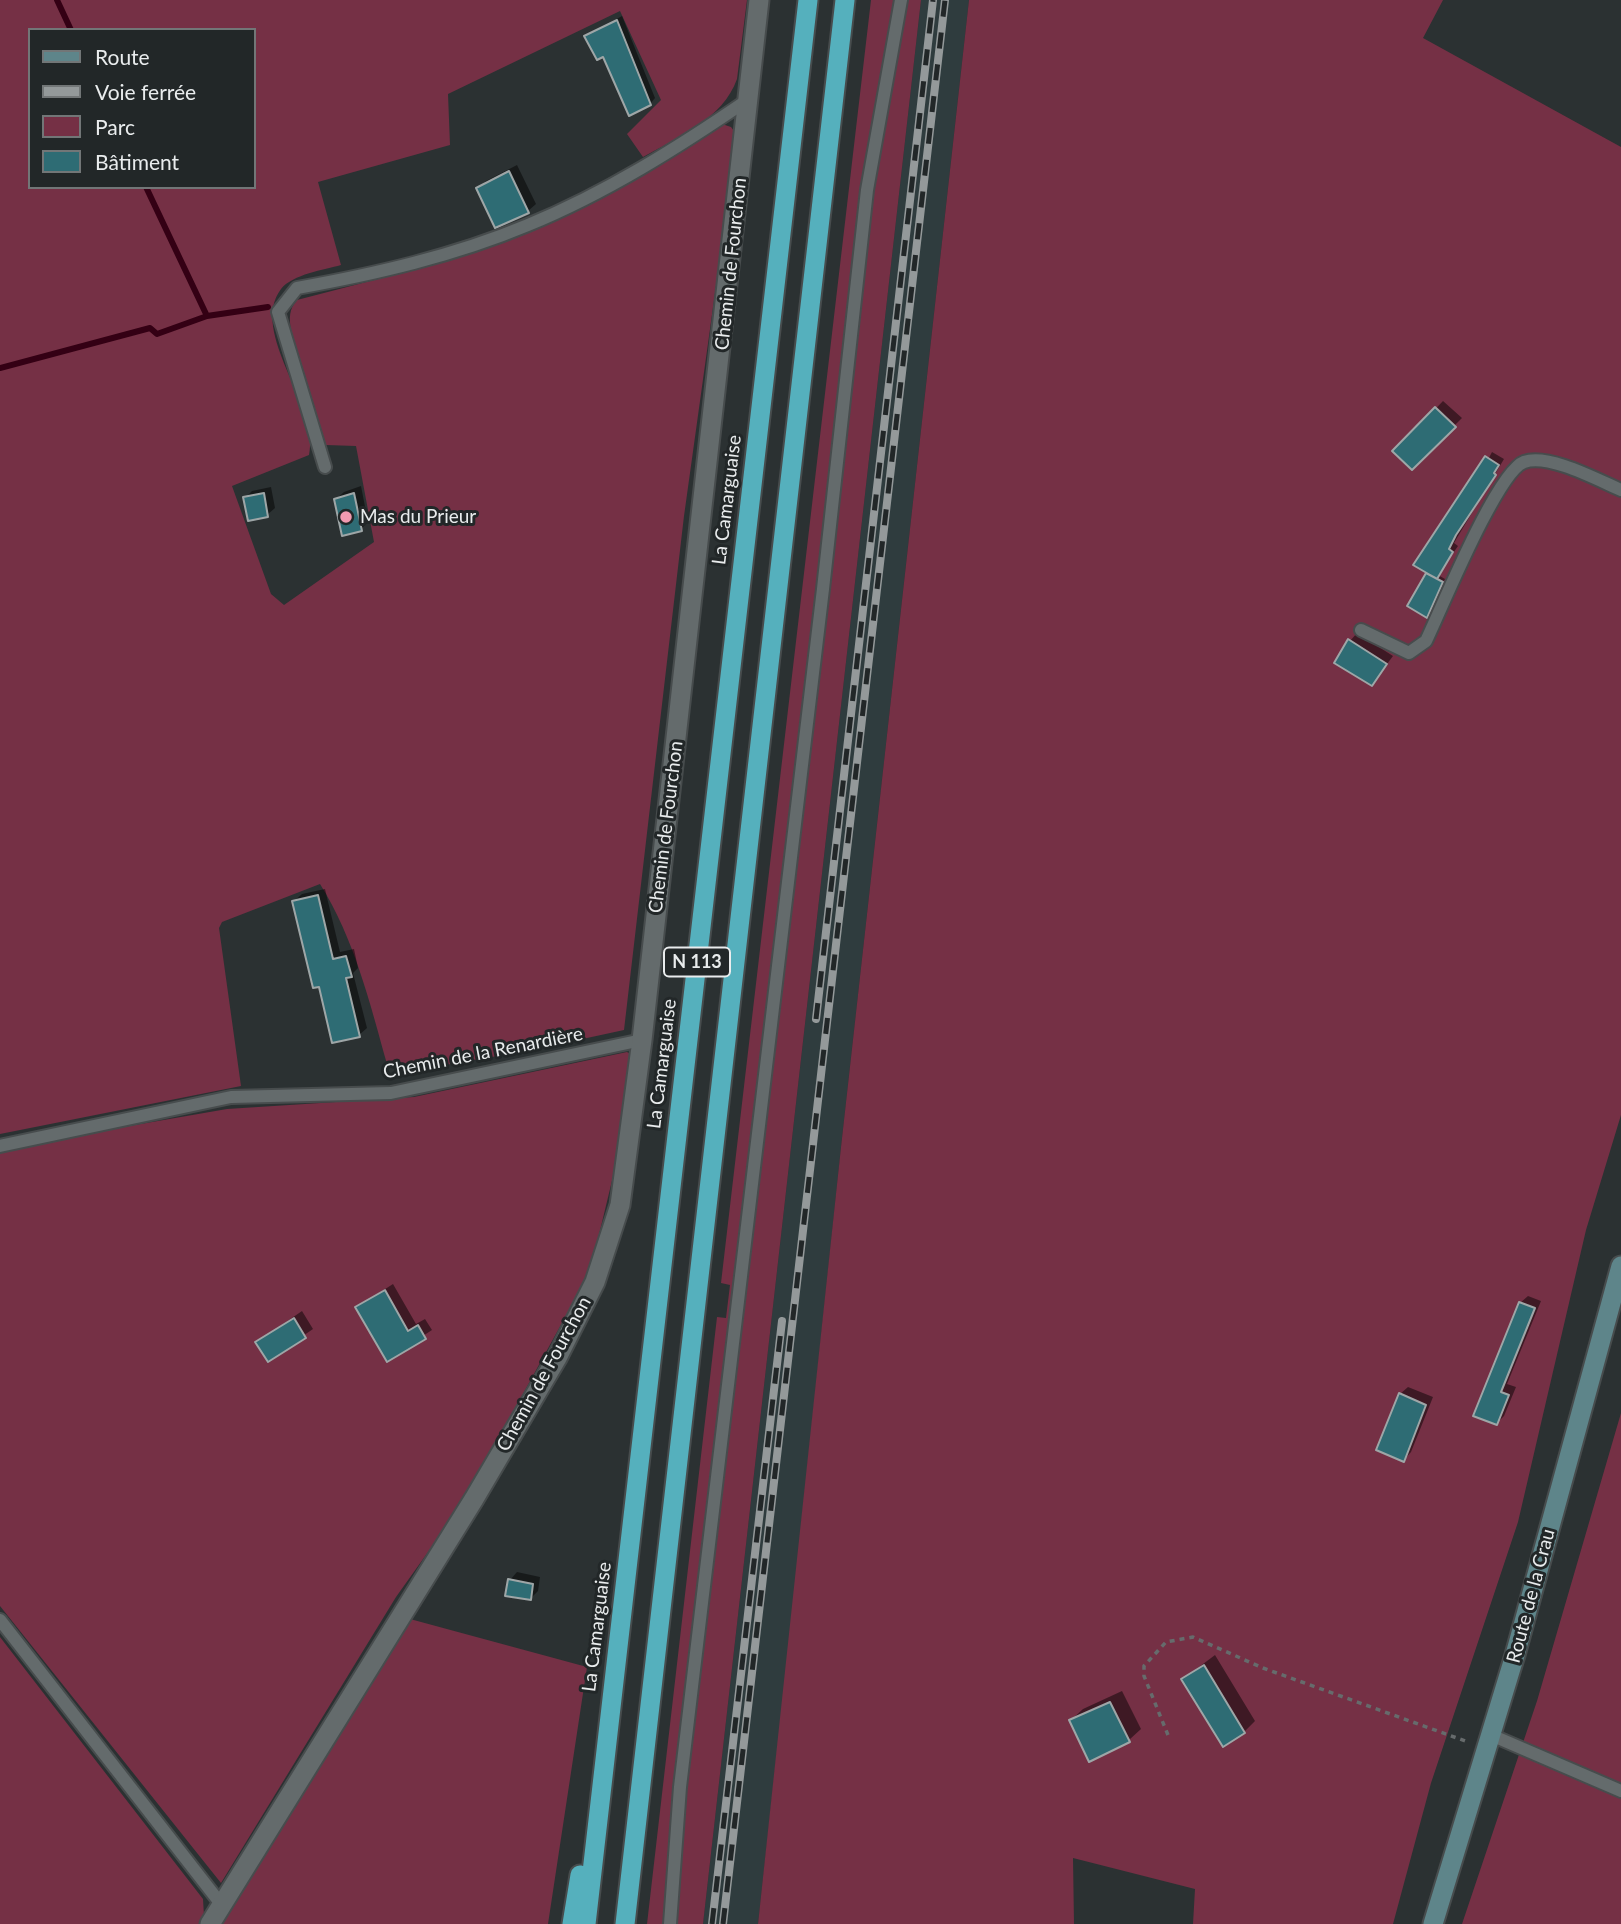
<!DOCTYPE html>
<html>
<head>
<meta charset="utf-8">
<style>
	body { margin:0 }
	#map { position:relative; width:1621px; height:1924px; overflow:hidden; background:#2b3132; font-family:Lato,sans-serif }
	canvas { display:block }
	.legend { position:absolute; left:28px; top:28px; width:228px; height:161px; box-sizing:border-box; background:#222728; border:2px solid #727677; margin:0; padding:9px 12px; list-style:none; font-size:21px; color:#e9eced }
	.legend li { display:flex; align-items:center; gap:14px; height:35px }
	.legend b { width:35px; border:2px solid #727677 }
</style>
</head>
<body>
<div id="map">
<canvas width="1621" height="1924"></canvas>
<ul class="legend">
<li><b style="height:9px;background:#5e858a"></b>Route</li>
<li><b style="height:9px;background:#94999a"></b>Voie ferrée</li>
<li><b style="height:19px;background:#753045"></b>Parc</li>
<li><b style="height:19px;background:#2e6c74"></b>Bâtiment</li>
</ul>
</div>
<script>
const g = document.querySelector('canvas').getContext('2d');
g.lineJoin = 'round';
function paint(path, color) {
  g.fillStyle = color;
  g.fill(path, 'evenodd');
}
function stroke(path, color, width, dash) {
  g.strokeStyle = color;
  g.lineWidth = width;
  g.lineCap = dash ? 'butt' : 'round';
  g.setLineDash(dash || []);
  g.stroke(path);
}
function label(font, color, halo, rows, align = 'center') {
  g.font = font + ' Lato,sans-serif';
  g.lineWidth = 6;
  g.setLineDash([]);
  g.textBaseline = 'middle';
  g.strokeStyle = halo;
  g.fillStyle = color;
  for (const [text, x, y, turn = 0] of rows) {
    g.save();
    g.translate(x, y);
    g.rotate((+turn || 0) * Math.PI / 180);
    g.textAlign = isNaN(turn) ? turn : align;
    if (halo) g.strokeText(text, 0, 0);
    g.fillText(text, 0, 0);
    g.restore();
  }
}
paint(new Path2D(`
	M 921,0 L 969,0 L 841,1147 L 786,1672 L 758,1924 L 703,1924 Z`), '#2f3c3e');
paint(new Path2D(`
	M 0,0 L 747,0 L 737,79 C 723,119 677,138 643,157 L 627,134 L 661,100 L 620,11 L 448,94 L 450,145 L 318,182 L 341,265 C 324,270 293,274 281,289 C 248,333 321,407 309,455 L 232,486 L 271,594 L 284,605 L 374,542 L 356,446 L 326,445 L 291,330 C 289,318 289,309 297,300 L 447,261 L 537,228 L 601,199 L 722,124 L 731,127 L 737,135 L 684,516 L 624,1030 L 527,1051 L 404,1072 L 387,1064 C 370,1003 354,938 320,884 L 222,922 L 219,928 L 241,1086 L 0,1134 ZM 30,30 L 254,30 L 254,187 L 30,187 Z
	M 871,0 L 921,0 L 703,1924 L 647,1924 L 717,1317 L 726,1318 L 730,1285 L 721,1283 Z
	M 969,0 L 1443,0 L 1423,38 L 1621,147 L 1621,1115 L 1586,1230 L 1518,1522 L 1431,1783 L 1393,1924 L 1193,1924 L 1195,1889 L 1073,1858 L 1074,1924 L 758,1924 L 841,1147 Z
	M 627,1052 L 632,1055 L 617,1160 L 590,1272 L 463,1503 L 396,1597 L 221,1883 L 0,1606 L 0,1153 L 106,1130 L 227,1109 L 414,1097 Z
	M 1621,1413 L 1621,1924 L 1462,1924 L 1537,1701 Z
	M 410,1619 L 587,1667 L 548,1924 L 222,1924 Z
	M 0,1637 L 203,1899 L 204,1916 L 200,1924 L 0,1924 Z`), '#753045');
paint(new Path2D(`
	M 622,16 L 655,98 L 650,104 L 587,36 Z
	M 517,165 L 536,204 L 528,211 L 496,226 L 478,189 L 486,181 Z
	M 1443,401 L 1462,418 L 1412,468 L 1395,451 Z
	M 1492,452 L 1504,459 L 1454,543 L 1458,546 L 1438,575 L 1445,579 L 1427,616 L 1428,574 Z
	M 361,486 L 368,522 L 361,529 L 336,499 L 344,492 Z
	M 271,487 L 275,508 L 267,515 L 245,498 L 252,491 Z
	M 1357,633 L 1393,656 L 1372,684 L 1350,641 Z
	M 325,889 L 340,952 L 354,949 L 358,968 L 353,973 L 367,1028 L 359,1035 L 320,985 L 294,901 L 302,894 Z
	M 393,1284 L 416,1324 L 425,1319 L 432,1330 L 388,1359 L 357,1307 Z
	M 1528,1296 L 1541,1301 L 1507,1384 L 1516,1387 L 1504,1416 L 1497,1423 L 1475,1415 L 1520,1303 Z
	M 302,1311 L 313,1329 L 268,1360 L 257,1342 Z
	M 1408,1387 L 1433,1397 L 1411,1452 L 1404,1460 L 1400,1394 Z
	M 517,1572 L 540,1577 L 538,1591 L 531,1598 L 510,1580 Z
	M 1215,1655 L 1255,1721 L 1244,1732 L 1183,1679 Z
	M 1122,1691 L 1141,1729 L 1129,1740 L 1071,1720 L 1083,1709 Z`), '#0007');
stroke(new Path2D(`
	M 57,0 L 71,30
	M 146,187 L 207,316
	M 0,368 L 150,328 L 157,334 L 207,316 L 268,307`), '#340014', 6);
const building = new Path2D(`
	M 617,20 L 651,105 L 629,116 L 603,57 L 597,60 L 584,36 Z
	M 509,171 L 529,213 L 495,228 L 476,188 Z
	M 1435,407 L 1456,427 L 1412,470 L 1392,451 Z
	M 1485,456 L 1499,465 L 1494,473 L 1496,475 L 1456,535 L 1449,549 L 1453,552 L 1437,579 L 1413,565 Z
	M 264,493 L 268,517 L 248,521 L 243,497 Z
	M 354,493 L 362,531 L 342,536 L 334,499 Z
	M 1426,573 L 1443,582 L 1427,618 L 1407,606 Z
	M 1348,639 L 1387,664 L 1372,686 L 1334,663 Z
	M 318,895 L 333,959 L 346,956 L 352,977 L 346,978 L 360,1037 L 332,1043 L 319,987 L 313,988 L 292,901 Z
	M 385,1290 L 408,1331 L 418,1325 L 426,1339 L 387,1362 L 355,1307 Z
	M 1519,1302 L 1535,1308 L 1501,1392 L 1509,1395 L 1497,1425 L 1473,1416 Z
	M 294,1318 L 306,1338 L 268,1362 L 255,1342 Z
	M 1399,1393 L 1426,1405 L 1404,1462 L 1376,1450 Z
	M 508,1579 L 533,1584 L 531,1600 L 505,1596 Z
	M 1204,1665 L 1245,1733 L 1223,1747 L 1181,1679 Z
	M 1110,1702 L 1130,1742 L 1089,1762 L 1069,1720 Z`);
paint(building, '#2e6c74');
stroke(building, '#9ea6a7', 2);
const service = new Path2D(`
	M 325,467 L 278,312 L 297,288 C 375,274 454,256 528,225 C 606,193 679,147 749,99
	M 1361,630 L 1409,653 L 1426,641 C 1441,610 1497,472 1524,462 C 1548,453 1598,480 1621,490
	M 0,1146 L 231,1097 L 391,1093 L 642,1040
	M 0,1620 L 221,1904
	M 1491,1735 L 1621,1791
	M 670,1924 L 680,1787 L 823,589 L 867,190 L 901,0`);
const minor = new Path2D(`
	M 210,1924 L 474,1499 L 557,1358 L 595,1282 L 620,1205 L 642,1040 L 759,0`);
const secondary = new Path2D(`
	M 1433,1924 L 1515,1655 L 1621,1266`);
const trunk = new Path2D(`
	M 572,1924 L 580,1875
	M 586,1924 L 808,0
	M 625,1924 L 845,0`);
stroke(service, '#474c4d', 16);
stroke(minor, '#474c4d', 23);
stroke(secondary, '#474c4d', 23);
stroke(trunk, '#474c4d', 23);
stroke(new Path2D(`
	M 1168,1735 L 1144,1676 L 1144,1666 L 1166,1642 L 1193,1637 L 1263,1668 L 1468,1742`), '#666b6c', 3.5, [5, 5]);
stroke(service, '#646b6c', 12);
stroke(minor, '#646b6c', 19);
stroke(secondary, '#5e858a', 19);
stroke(trunk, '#55b0bd', 19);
const rail = new Path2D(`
	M 816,1019 L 933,0
	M 712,1924 L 782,1321
	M 723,1924 L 945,0`);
stroke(rail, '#94999a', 8);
stroke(rail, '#222728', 5, [16]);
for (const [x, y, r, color] of [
	[346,517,7,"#f29ab0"]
]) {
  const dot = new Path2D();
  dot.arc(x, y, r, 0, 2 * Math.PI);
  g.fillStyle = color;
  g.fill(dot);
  stroke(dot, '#222728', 2.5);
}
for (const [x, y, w] of [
	[697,962,66]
]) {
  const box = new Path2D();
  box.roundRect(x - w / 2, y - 14.5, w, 29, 5);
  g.fillStyle = '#222728';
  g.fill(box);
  stroke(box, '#e9eced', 2);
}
label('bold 18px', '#e9eced', null, [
	["N 113",697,962]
]);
label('19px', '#e9eced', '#222728', [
	["Chemin de Fourchon",731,264,-84],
	["La Camarguaise",727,500,-83],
	["Chemin de Fourchon",666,827,-83],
	["Chemin de la Renardière",483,1053,-11],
	["La Camarguaise",662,1064,-83],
	["Chemin de Fourchon",544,1374,-61],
	["Route de la Crau",1531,1596,-75],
	["La Camarguaise",597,1627,-83]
]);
label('19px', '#e9eced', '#222728', [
	["Mas du Prieur",360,517]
], 'left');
</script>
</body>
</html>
